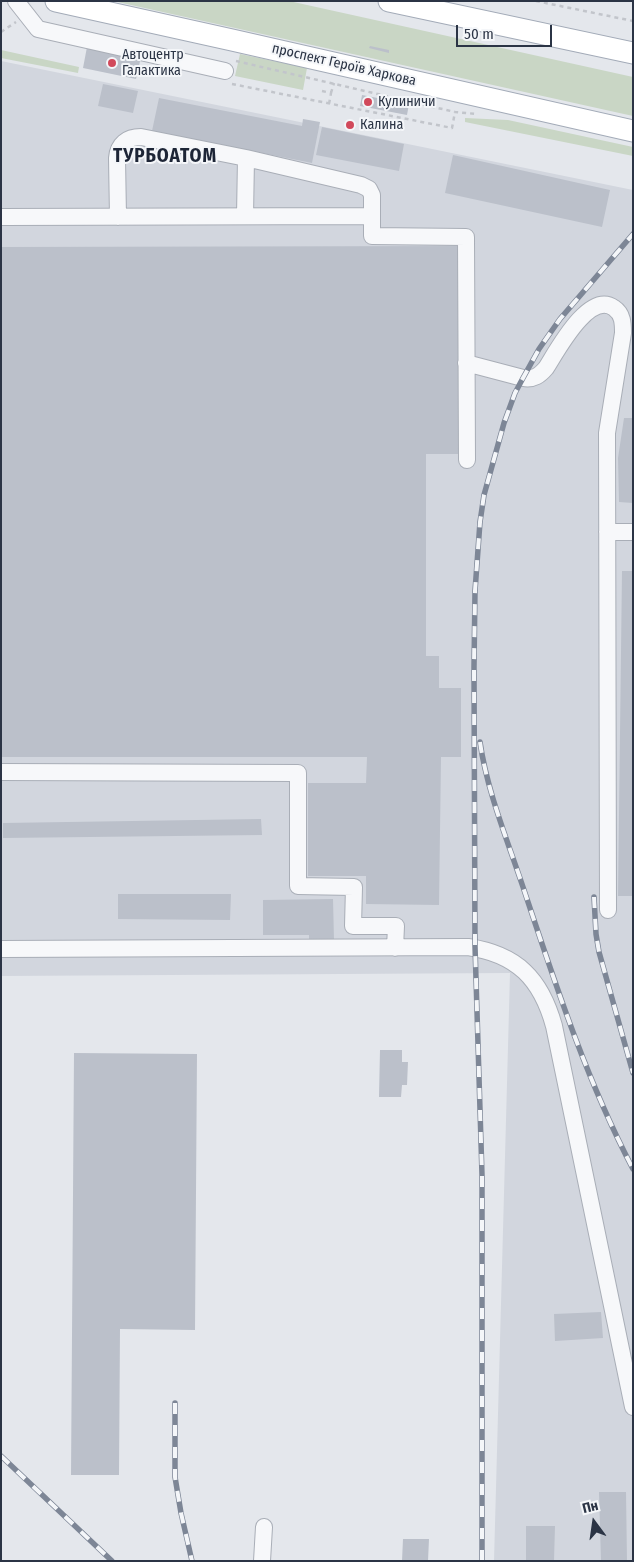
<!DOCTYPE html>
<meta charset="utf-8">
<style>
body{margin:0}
#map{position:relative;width:634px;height:1562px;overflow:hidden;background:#e4e7ec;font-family:"Fira Sans Condensed",sans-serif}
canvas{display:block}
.frame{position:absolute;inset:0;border:2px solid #2b3445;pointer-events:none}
.north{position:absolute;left:569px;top:1497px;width:50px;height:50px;-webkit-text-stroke:4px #f4f6f9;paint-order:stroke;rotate:346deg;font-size:14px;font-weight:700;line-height:20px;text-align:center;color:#2b3445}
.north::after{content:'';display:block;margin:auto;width:18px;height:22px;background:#2b3445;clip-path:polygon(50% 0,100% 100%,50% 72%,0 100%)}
.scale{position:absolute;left:456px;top:25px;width:96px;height:22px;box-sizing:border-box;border:2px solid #2b3445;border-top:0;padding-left:6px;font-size:15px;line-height:18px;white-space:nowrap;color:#2b3445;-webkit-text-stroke:4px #f4f6f9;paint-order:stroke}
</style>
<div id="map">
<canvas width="634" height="1562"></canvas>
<div class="frame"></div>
<div class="north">Пн</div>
<div class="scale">50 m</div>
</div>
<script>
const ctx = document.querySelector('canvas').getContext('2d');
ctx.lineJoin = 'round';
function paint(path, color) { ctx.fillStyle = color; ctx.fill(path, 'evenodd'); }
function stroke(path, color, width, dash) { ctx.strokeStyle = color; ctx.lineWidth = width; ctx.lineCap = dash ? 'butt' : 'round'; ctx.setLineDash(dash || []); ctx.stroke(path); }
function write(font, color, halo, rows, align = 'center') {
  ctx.font = font + ' "Fira Sans Condensed",sans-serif'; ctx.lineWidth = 4; ctx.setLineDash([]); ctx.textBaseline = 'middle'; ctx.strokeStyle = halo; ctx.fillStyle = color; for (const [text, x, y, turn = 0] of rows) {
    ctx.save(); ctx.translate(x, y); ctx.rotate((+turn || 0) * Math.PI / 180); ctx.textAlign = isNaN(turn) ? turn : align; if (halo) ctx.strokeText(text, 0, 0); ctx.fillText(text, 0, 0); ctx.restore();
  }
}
paint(new Path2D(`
 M1,61l632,129v1371h-139l16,-588 -509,3z`), '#d2d6de');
paint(new Path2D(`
 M113,1h176l344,76v39z
 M1,50l78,17 -1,6 -77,-15z
 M240,54l67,14 -4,22 -68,-14z
 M465,118l43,2 125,27v9l-168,-34z`), '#c9d6c5');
paint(new Path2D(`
 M370,46l19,4v3l-20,-5z
 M87,47l54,10 -5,22 -53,-11z
 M103,84l35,7 -5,22 -35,-7z
 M362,95l47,9 -2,11 -47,-9z
 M159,98l143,28 1,-7 17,3 -8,41 -160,-32z
 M322,127l82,17 -5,27 -83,-16z
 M453,155l157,35 -8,37 -157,-34z
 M460,246v208h-34v202h13v32h22v69h-20l-2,148 -73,-1v-28h-58v-93h58l1,-26h-366v-510z
 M624,418h9v85l-14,-1 -1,-44z
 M622,571h11v325h-15z
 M261,819l1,16 -259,3v-15z
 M118,894h113l-1,26 -112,-1z
 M333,899l1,41 -25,1v-6h-46v-35z
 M380,1050h22v12h6l-1,23h-5l-1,12h-22z
 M74,1053l123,1 -2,276 -75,-1 -1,146h-48z
 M601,1312l2,26 -48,3 -1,-27z
 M599,1492h27l1,69h-26z
 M526,1526h29l-1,35h-28z
 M403,1539h26l-1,22h-26z`), '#bbc0ca');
const minor = new Path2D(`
 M16,1l22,28 187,42
 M245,216l1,-58
 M1,217l371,-1
 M118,217l-1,-59c1,-14 10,-21 24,-21l105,21 115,27 8,4 3,6v41l94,1 1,223
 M466,363l57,15c11,2 17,-3 23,-10 11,-17 43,-78 68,-60 9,6 9,16 9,25l-16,100 1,477
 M607,532h26
 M1,772l297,1v113l56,1 -1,39h43l-1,22
 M1,949l467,-2c49,7 73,32 86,79l79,381
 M262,1561l2,-34`);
const major = new Path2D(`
 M56,1l176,39 401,91
 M389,1l244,52`);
stroke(minor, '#a9aeb7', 18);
stroke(major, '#a3abb8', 23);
stroke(new Path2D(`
 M536,1l97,20
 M1,32l15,-10
 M236,61l219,51 22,2
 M232,84l220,44 3,-16
 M322,91l9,2 -2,11
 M331,93l3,-10`), '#c2c5cb', 2.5, [4, 4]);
stroke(minor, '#f7f8fa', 16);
stroke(major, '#fff', 21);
const rail = new Path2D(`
 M480,742c7,49 27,97 43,145 32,96 63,192 110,282
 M594,897l2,37 3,18 34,121
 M175,1403v74l6,36 11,48
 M1,1456l111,105
 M482,1561v-386l-7,-229 -1,-279 1,-76 5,-69 4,-27 20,-72 11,-30 8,-15 16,-29 21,-30 73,-85`);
stroke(rail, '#7d8696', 5.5);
stroke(rail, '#f4f6f9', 4, [11]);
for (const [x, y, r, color] of [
 [112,63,5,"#d1495b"],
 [368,102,5,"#d1495b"],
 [350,125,5,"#d1495b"]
]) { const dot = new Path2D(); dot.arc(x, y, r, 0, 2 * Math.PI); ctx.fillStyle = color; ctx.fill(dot); stroke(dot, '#f4f6f9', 2); }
write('14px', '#2b3445', '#f4f6f9', [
 ["Автоцентр",122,55],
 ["Галактика",122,71],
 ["Кулиничи",378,102],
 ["Калина",360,125]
], 'left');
write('14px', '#2b3445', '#f4f6f9', [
 ["проспект Героїв Харкова",344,65,13]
]);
ctx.letterSpacing = '1px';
write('bold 19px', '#1d2536', '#f4f6f9', [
 ["ТУРБОАТОМ",165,157]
]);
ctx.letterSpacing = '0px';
</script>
